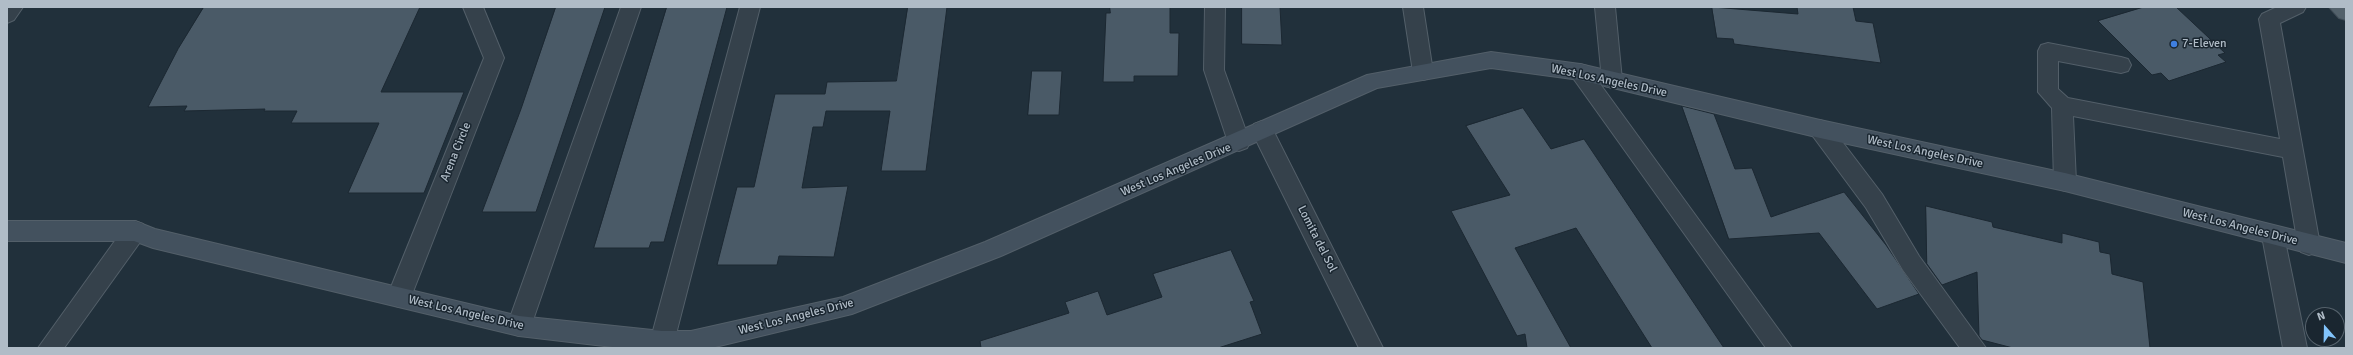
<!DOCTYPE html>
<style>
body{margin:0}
#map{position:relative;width:2353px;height:355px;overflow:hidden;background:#21303b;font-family:Signika,sans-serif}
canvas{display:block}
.frame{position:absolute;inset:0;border:8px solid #b0bcc7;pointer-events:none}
.north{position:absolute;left:2305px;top:307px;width:40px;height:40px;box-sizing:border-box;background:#1a2630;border:1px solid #56626c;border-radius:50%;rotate:340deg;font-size:11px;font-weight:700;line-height:16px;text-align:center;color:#b0bcc7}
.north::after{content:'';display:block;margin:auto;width:14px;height:18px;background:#81c3fb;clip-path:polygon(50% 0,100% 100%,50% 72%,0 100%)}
</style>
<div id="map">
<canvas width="2353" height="355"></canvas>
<div class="frame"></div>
<div class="north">N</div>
</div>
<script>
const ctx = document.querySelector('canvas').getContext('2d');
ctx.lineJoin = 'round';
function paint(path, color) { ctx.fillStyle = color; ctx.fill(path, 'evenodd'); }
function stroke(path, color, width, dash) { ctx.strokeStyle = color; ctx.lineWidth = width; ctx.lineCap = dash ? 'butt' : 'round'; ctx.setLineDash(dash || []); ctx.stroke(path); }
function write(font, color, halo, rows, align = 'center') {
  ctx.font = font + ' Signika,sans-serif'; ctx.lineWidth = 3; ctx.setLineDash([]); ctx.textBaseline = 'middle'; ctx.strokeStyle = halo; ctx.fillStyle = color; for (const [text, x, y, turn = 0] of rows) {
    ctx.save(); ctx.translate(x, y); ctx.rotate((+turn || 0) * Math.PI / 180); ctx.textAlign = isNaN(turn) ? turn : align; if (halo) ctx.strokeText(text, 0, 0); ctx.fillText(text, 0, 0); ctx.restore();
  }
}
const building = new Path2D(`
 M204,7h216l-39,85h83l-40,101h-76l31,-70h-88l6,-12h-33l1,-2 -81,2 3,-5 -39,1 30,-58z
 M556,7h49l-69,205h-54l39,-103z
 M667,7h60l-63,235h-13l-2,6h-55z
 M908,7h39l-21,164h-45l9,-60h-64l-3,16h-10l-11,61 46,-2 -14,71 -55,-1 -2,9h-60l20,-78h17l21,-93h50l2,-12 69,-1z
 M1110,7h60v26h9l-1,43h-44v6h-31l3,-69h4z
 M1242,7h38l2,38 -40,-1z
 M1712,7l86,7 -1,-7h56l3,14 17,2 8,40 -147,-19 -1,-5 -16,-1z
 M2144,7h32l49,46 -7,2 8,7 -57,19 -8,-8 -9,2 -54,-54z
 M1032,71h30l-3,44h-31z
 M1682,106l32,8 21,55 17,-1 19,49 73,-25 42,53 33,49 -42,15 -58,-76 -90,6z
 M1523,108l28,41 33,-10 140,209h-72l-76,-120 -61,20 56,100h-44l-2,-14 -8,2 -66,-125 59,-16 -44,-69z
 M1926,206l66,16 1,5 69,16v-10l37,9 1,10 10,2 2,20 31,8 7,66h-137l-31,-8 -3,-4 -2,-64 -35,13 -15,-21z
 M1231,250l23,51 -4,1 12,32 -44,14h-237l-1,-7 89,-28 -4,-11 33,-11 9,24 55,-18 -9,-23z`);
paint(building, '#4a5a67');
stroke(building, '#1c2832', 1);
const lane = new Path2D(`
 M621,7h20l-110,319 -4,7 -8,3 -8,-3 -4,-7z
 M740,7h20l-86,335 -3,6h-18l-3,-6z
 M1205,7h20l-1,63 26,72 -3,6 -8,3 -8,-3 -3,-6 -24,-72z
 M1403,7h20l10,65 -3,6 -7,2 -7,-2 -3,-6z
 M1595,7h20l7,73 -3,6 -7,2 -7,-2 -3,-6z
 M2277,7h29l-3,5 -23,11 40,222 -3,7 -8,3 -8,-3 -3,-7 -15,-88 -210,-41 3,66 -3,6 -8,3 -8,-3 -3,-6 -2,-74 -14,-16v-41l3,-6 7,-2 73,14 7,2 3,6 -3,6 -7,2 -63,-12v28l10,9 212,41 -21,-120 3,-5z
 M1580,64l7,2 205,282h-26l-193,-270 -3,-6 3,-6z
 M1820,120l8,3 54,71 37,62 67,92h-26l-57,-78 -37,-62 -54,-73 -3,-6 3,-6z
 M135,221l8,3 3,7 -3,7 -79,110h-26l89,-124z
 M2273,226l8,3 3,7 23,112h-24l-21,-112 3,-7z`);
const street = new Path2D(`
 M7,7h16l-9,13 -7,3z
 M463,7h20l21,51 -93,239 -4,7 -8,3 -8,-3 -4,-7 97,-239z
 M1262,121l8,3 113,224h-24l-108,-218 3,-6z`);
const secondary = new Path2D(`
 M1491,52l89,12 240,56 245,53 281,70v20l-281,-72 -245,-53 -240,-58 -89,-12 -114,20 -376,168 -149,58 -141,34h-90l-102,-12 -366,-88 -19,-7h-127v-20h128l20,8 364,87 143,15h29l152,-34 142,-55 382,-167z`);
const primary = new Path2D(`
 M2329,7h17v13l-7,-2z`);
stroke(lane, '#535f69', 2);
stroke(street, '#535f69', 2);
stroke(secondary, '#535f69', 2);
stroke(primary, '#414d57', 2);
paint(lane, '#35414b');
paint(street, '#35414b');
paint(secondary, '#43515e');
paint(primary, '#53616b');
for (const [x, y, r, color] of [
 [2174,44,4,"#3f7fe0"]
]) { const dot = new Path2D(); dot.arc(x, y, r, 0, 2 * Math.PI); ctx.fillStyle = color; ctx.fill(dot); stroke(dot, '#1a2630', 1.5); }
write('12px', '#b0bcc7', '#1a2630', [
 ["7-Eleven",2182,44]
], 'left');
write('12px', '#b0bcc7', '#1a2630', [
 ["West Los Angeles Drive",1609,81,12],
 ["Arena Circle",456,152,-68],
 ["West Los Angeles Drive",1925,152,12],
 ["West Los Angeles Drive",1176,170,-23],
 ["West Los Angeles Drive",2240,227,14],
 ["Lomita del Sol",1317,239,63],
 ["West Los Angeles Drive",466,313,13],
 ["West Los Angeles Drive",796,317,-14]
]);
</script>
